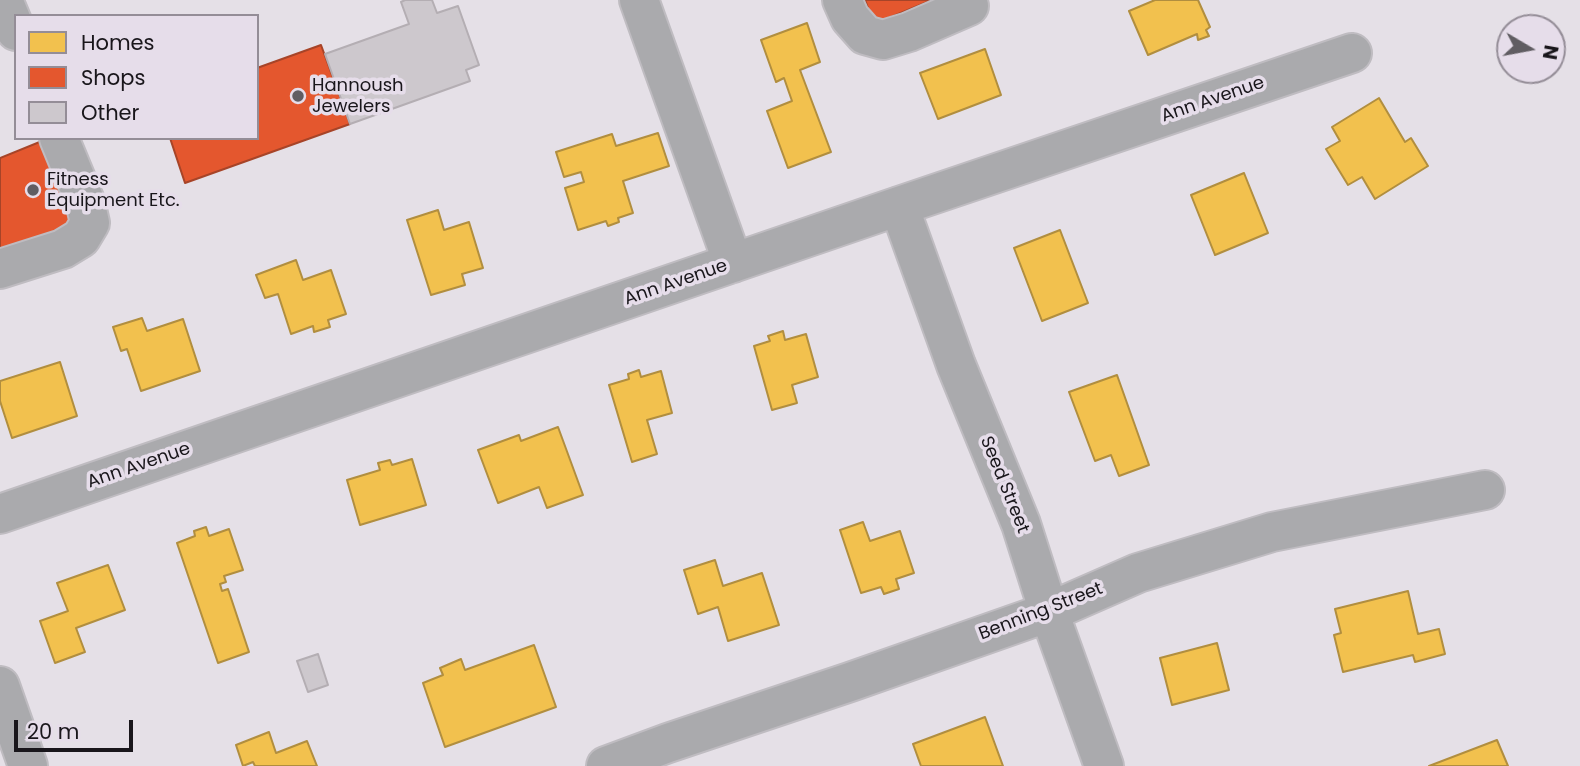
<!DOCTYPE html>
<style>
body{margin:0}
#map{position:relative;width:1580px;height:766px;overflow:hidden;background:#e5e0e7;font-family:Poppins,sans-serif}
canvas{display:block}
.legend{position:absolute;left:14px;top:14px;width:245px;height:126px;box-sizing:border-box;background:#e6ddea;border:2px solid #948d97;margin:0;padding:9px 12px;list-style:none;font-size:21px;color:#19161b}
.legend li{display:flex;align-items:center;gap:14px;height:35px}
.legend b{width:35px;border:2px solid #948d97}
.north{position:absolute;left:1496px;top:14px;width:70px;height:70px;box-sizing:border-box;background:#e6ddea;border:2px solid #948d97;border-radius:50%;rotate:100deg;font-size:19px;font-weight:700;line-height:28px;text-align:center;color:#19161b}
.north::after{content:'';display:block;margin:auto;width:24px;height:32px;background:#605d62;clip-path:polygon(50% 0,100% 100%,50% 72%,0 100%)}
.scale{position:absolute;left:14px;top:720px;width:119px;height:32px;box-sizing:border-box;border:4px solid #19161b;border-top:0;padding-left:9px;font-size:21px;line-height:24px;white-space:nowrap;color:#19161b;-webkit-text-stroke:5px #e6ddea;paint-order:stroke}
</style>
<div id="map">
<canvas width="1580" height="766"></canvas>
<ul class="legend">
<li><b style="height:19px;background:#f2c14e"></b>Homes</li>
<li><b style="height:19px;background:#e4572e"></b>Shops</li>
<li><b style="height:19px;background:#cdc8cd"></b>Other</li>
</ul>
<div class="north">N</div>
<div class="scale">20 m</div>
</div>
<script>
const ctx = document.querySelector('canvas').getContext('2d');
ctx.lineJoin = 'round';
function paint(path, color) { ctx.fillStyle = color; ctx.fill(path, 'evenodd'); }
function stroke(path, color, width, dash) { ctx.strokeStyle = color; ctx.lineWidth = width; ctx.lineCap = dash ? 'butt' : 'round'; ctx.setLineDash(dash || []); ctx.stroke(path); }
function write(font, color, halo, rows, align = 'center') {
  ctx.font = font + ' Poppins,sans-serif'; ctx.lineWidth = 7; ctx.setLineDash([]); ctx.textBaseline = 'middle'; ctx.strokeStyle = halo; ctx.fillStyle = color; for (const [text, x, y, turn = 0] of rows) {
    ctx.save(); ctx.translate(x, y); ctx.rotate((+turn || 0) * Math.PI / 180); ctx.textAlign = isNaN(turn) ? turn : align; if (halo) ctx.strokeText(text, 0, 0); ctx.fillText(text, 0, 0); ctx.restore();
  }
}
const homes = new Path2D(`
 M1155,0h43l12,27 -4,3 3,6 -11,4 -1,-6 -49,21 -19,-44z
 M807,23l13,39 -20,8 31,82 -43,16 -21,-57 25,-10 -8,-23 -8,4 -15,-42z
 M985,49l16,46 -63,24 -18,-46z
 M1379,98l26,44 6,-4 17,28 -53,33 -13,-22 -14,8 -22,-36 14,-8 -8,-14z
 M658,133l11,33 -46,15 10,32 -15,5 1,4 -11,4 -2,-5 -28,9 -13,-42 19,-6 -3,-10 -17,5 -8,-25 56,-18 4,12z
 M1244,173l24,60 -53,22 -24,-60z
 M438,210l6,20 25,-8 14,46 -21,6 3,11 -34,10 -24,-75z
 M1060,230l28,73 -46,18 -28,-73z
 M296,260l7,20 28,-10 15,44 -18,6 2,7 -16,5 -1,-6 -22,8 -13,-40 -13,4 -9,-23z
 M142,318l5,13 36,-12 17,52 -59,20 -14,-42 -6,2 -8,-24z
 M783,331l2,9 21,-6 12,43 -26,8 5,18 -25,7 -18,-64 16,-5 -2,-5z
 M60,362l17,54 -65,22 -12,-37v-20z
 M639,370l2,7 20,-6 11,42 -25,7 10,34 -25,8 -23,-77 20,-6 -1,-5z
 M1117,375l32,90 -30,11 -8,-21 -16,6 -26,-69z
 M558,427l25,68 -36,13 -8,-21 -41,16 -20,-53 41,-15 2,6z
 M412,459l14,46 -66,20 -13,-45 33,-10 -2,-7 12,-3 2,5z
 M863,522l7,19 30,-10 14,42 -18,6 3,10 -15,5 -3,-7 -20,6 -21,-63z
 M206,527l3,9 20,-7 14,41 -19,6 2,6 -6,2 2,7 6,-2 21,63 -31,11 -41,-120 18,-7 -1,-5z
 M715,560l8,26 39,-13 17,52 -51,16 -10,-34 -20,7 -14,-44z
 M108,565l17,45 -49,18 9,24 -30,11 -15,-42 28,-10 -11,-28z
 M1408,591l10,43 21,-5 6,25 -30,8 -2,-7 -70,17 -9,-37 7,-2 -6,-24z
 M1217,643l12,47 -57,15 -12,-47z
 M534,645l22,62 -111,40 -22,-64 20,-8 -3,-7 21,-9 4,11z
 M985,717l18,49h-82l-8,-22z
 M269,732l7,21 31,-12 10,25h-62l-2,-4 -10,4 -7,-21z
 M1497,740l11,26h-79z`);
paint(homes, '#f2c14e');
stroke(homes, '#b18e3f', 2);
const shops = new Path2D(`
 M865,0h67l-58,24z
 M321,45l29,79 -165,59 -15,-45h87v-70z
 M47,139l32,83 -79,31v-95z`);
paint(shops, '#e4572e');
stroke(shops, '#a74428', 2);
const building = new Path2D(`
 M405,0h27l5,13 21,-7 21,59 -13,5 4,11 -120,43 -25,-70 84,-30 -8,-22z
 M318,654l10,31 -20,7 -11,-31z`);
paint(building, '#cdc8cd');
stroke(building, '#b4aeb3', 2);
const minor = new Path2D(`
 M3,0l13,31
 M639,0l94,263
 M842,0l8,18 15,17 18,5 26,-8 60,-26
 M899,206l57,159 65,159 28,88 55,154
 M0,269l63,-20 18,-11 9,-15 -5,-22 -26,-63
 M0,514l899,-308 453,-153
 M0,686l28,80
 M606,766l62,-23 182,-61 199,-70 89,-39 134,-41 213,-42`);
stroke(minor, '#bfbcc1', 42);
stroke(minor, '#aaaaad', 38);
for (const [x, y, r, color] of [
 [298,96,7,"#605d62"],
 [33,190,7,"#605d62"]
]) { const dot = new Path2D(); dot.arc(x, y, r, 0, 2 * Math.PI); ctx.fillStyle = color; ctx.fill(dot); stroke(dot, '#e6ddea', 2.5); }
write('18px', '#19161b', '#e6ddea', [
 ["Hannoush",312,86],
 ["Jewelers",312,107],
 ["Fitness",47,180],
 ["Equipment Etc.",47,201]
], 'left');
write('18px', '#19161b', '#e6ddea', [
 ["Ann Avenue",1213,100,-19],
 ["Ann Avenue",676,283,-19],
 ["Ann Avenue",139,466,-19],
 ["Seed Street",1004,485,68],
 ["Benning Street",1041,612,-21]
]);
</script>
